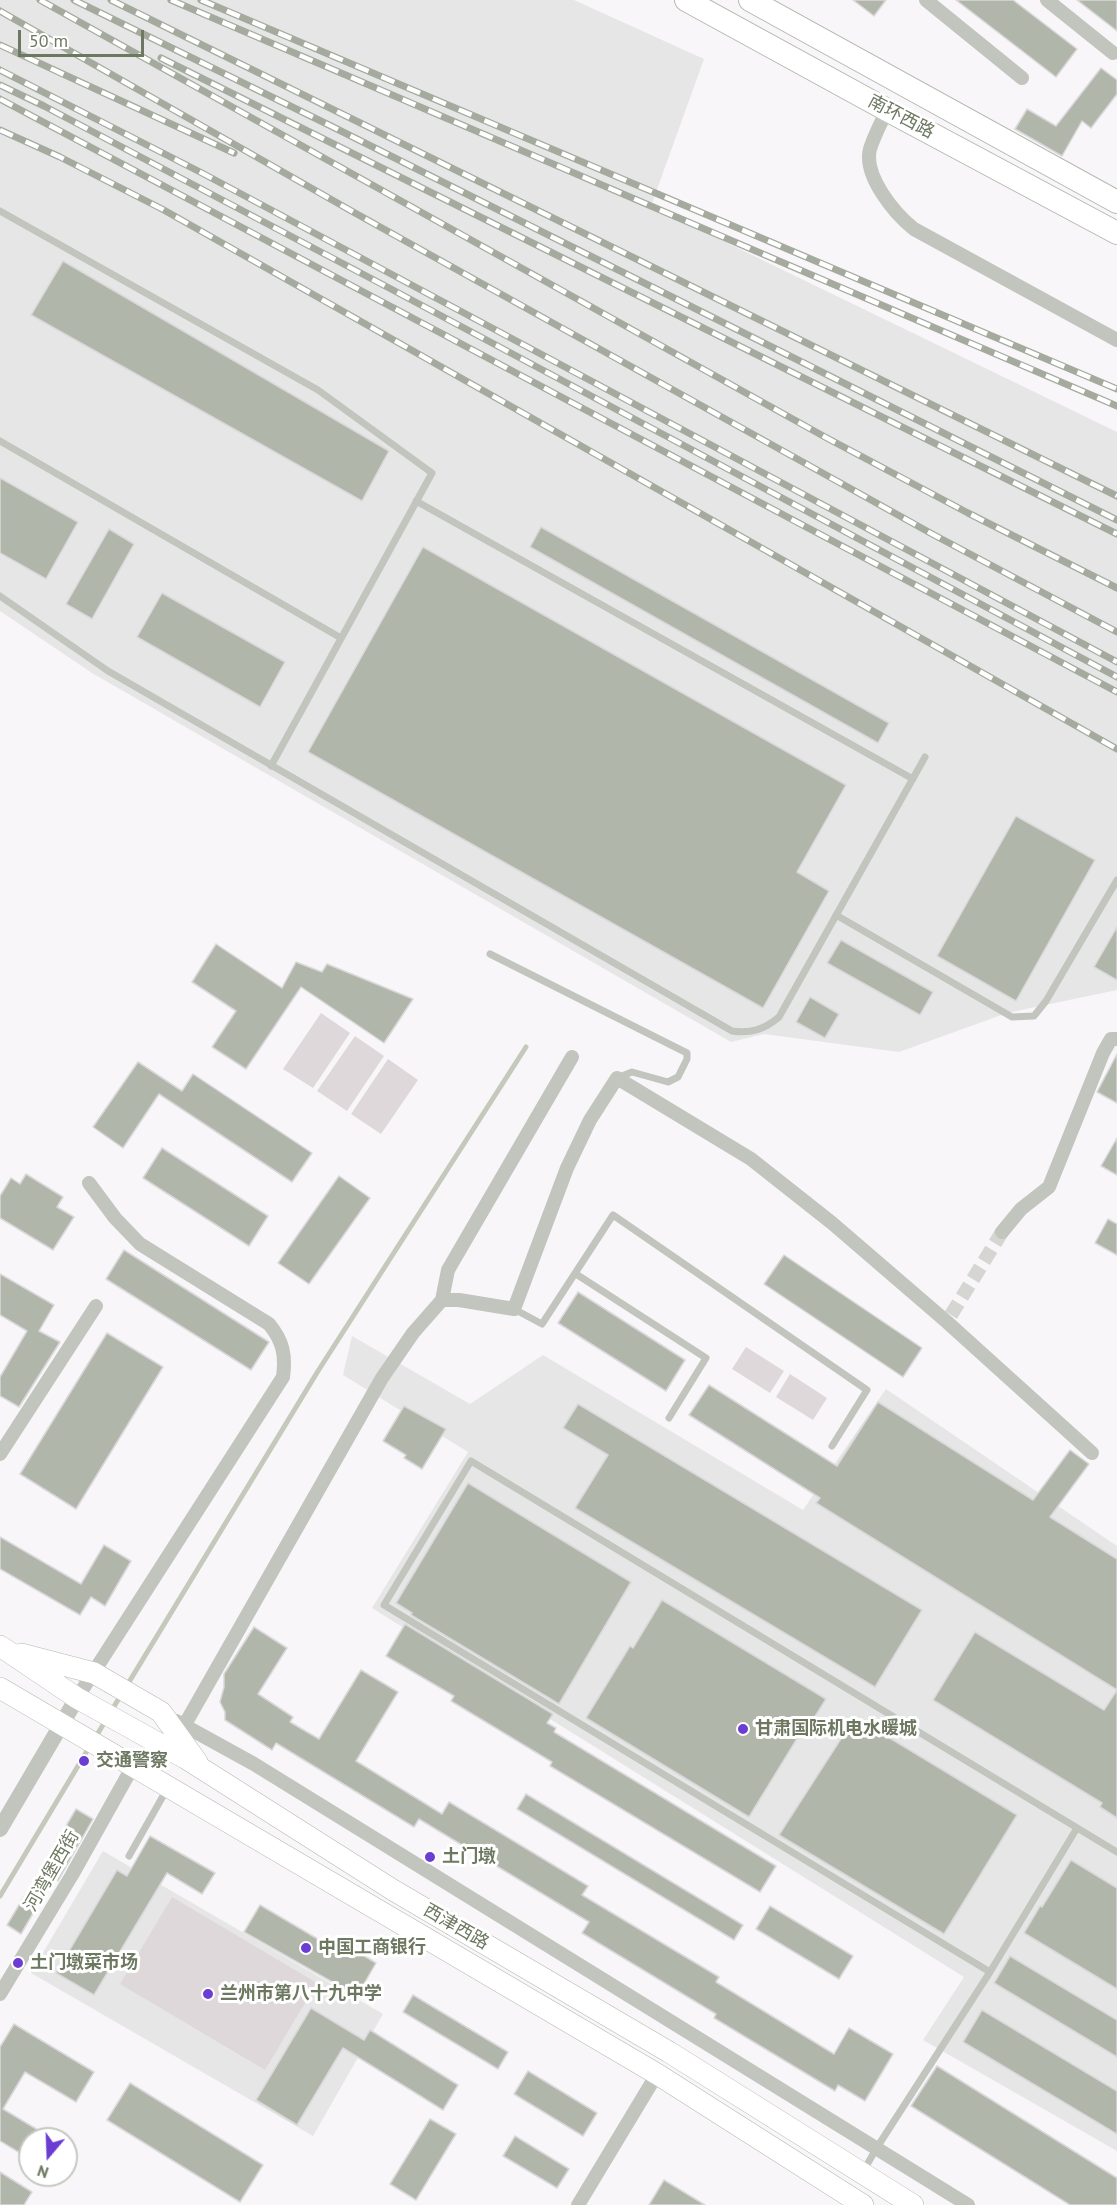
<!DOCTYPE html>
<meta charset="utf-8">
<style>
body{margin:0}
#map{position:relative;width:1117px;height:2205px;overflow:hidden;background:#f8f6f8;font-family:"PT Sans",sans-serif}
canvas{display:block}
.north{position:absolute;left:18px;top:2127px;width:60px;height:60px;box-sizing:border-box;background:#fff;border:2px solid #c5c9c0;border-radius:50%;rotate:199deg;font-size:16px;font-weight:700;line-height:24px;text-align:center;color:#6d7861}
.north::after{content:'';display:block;margin:auto;width:21px;height:27px;background:#6b3dd2;clip-path:polygon(50% 0,100% 100%,50% 72%,0 100%)}
.scale{position:absolute;left:18px;top:30px;width:126px;height:27px;box-sizing:border-box;border:3px solid #6d7861;border-top:0;padding-left:8px;font-size:18px;line-height:21px;white-space:nowrap;color:#6d7861;-webkit-text-stroke:4px #fff;paint-order:stroke}
</style>
<div id="map">
<canvas width="1117" height="2205"></canvas>
<div class="north">N</div>
<div class="scale">50 m</div>
</div>
<script>
const ctx = document.querySelector('canvas').getContext('2d');
ctx.lineJoin = 'round';
function paint(path, color) { ctx.fillStyle = color; ctx.fill(path, 'evenodd'); }
function stroke(path, color, width, dash) { ctx.strokeStyle = color; ctx.lineWidth = width; ctx.lineCap = dash ? 'butt' : 'round'; ctx.setLineDash(dash || []); ctx.stroke(path); }
function write(font, color, halo, rows, align = 'center') {
  ctx.font = font + ' "PT Sans","Noto Sans SC",sans-serif'; ctx.lineWidth = 6; ctx.setLineDash([]); ctx.textBaseline = 'middle'; ctx.strokeStyle = halo; ctx.fillStyle = color; for (const [text, x, y, turn = 0] of rows) {
    ctx.save(); ctx.translate(x, y); ctx.rotate((+turn || 0) * Math.PI / 180); ctx.textAlign = isNaN(turn) ? turn : align; if (halo) ctx.strokeText(text, 0, 0); ctx.fillText(text, 0, 0); ctx.restore();
  }
}
paint(new Path2D(`
 M0,0h574l130,59 -53,147 466,226v558l-110,23 -108,39 -135,-18 -33,8 -639,-369 -92,-62z
 M352,1336l118,68 73,-49 260,155 83,-121 231,157v605l-194,-111 41,-63 -592,-369 96,-156 -125,-77z
 M103,1851l280,163 -70,122 -282,-163z`), '#e7e6e6');
paint(new Path2D(`
 M321,1013l29,20 -37,55 -30,-19z
 M355,1036l29,20 -37,55 -30,-20z
 M388,1059l30,21 -37,54 -30,-20z
 M746,1347l38,24 -14,22 -38,-24z
 M790,1374l37,24 -14,22 -37,-23z
 M172,1897l145,86 -52,87 -145,-86z`), '#dfd8da');
stroke(new Path2D(`
 M126,1687l192,-316 208,-324
 M110,1713l11,-18
 M95,1738l11,-18
 M0,1896l90,-150`), '#c4c9bc', 5);
const building = new Path2D(`
 M853,0h33l-12,16z
 M956,0h57l64,49 -21,28z
 M1077,0h40v31z
 M1101,68l16,12v14l-26,34 -9,-7 -20,35 -47,-27 12,-20 29,17z
 M63,261l326,190 -27,50 -331,-186z
 M0,478l78,44 -32,57 -46,-26z
 M541,527l348,196 -11,20 -348,-196z
 M109,529l25,15 -42,75 -26,-15z
 M423,547l423,238 -49,87 32,19 -66,117 -455,-256z
 M162,593l123,69 -25,45 -123,-70z
 M1016,816l79,44 -79,141 -79,-45z
 M1117,927v53l-23,-13z
 M841,940l92,52 -13,23 -93,-52z
 M216,944l66,44 14,-26 26,10 5,-8 86,35 -29,44 -83,-56 -55,82 -34,-22 24,-36 -44,-29z
 M810,997l29,17 -14,24 -29,-16z
 M1117,1054v49l-20,-11z
 M138,1062l44,29 11,-17 119,79 -20,29 -133,-88 -36,54 -30,-21z
 M1117,1138v37l-16,-9z
 M162,1148l106,68 -19,30 -106,-68z
 M26,1174l37,23 -6,10 17,10 -21,33 -53,-32v-22l11,-18 9,6z
 M339,1176l31,22 -61,86 -31,-21z
 M1108,1219l9,5v31l-22,-12z
 M124,1250l145,92 -18,28 -145,-91z
 M784,1255l138,93 -19,29 -139,-93z
 M0,1274l54,31 -15,26 21,11 -41,65 -19,-11v-19l27,-46 -27,-16z
 M578,1292l107,68 -19,31 -108,-68z
 M107,1333l56,34 -87,142 -56,-35z
 M709,1385l128,81 41,-64 155,98 37,-50 19,14 -39,53 67,42v259l-17,-11 2,-4 -169,-103 42,-68 129,78 13,-20 -301,-187 4,-5 -131,-83z
 M578,1404l344,206 -47,77 -300,-179 33,-53 -45,-27z
 M404,1406l42,23 -24,40 -18,-11 2,-3 -23,-14z
 M468,1483l163,99 -72,122 -148,-89 1,-2 -16,-10z
 M0,1537l81,47 23,-39 27,16 -26,45 -14,-9 -11,18 -80,-46z
 M662,1600l164,99 -17,27 -3,-2 -57,93 -163,-99 44,-72 3,2z
 M405,1624l148,90 -6,9 9,5 -2,4 222,134 -16,26 -210,-126 2,-4 -101,-61 3,-5 -68,-40z
 M254,1627l33,21 -29,46 35,23 -3,5 29,17 42,-69 37,22 -42,69 86,53 7,-12 139,84 -6,9 137,82 -3,5 118,72 15,-26 44,26 -28,47 -27,-16 -3,6 -121,-73 2,-4 -134,-81 7,-11 -170,-103 -5,8 -138,-84 -4,7 -47,-30v-8l-5,-10 4,-15v-13z
 M855,1717l162,98 -73,119 -165,-99z
 M526,1794l217,131 -9,15 -217,-131z
 M76,1809l17,10 -35,62 -18,-11z
 M150,1836l65,37 -13,21 -35,-21 -73,122 -38,-22 61,-103 10,6z
 M1071,1860l46,28v101l-93,-56 16,-27 2,1z
 M25,1895l14,8 -18,31 -14,-9z
 M260,1905l73,43 5,-8 38,23 -19,33 -113,-64z
 M770,1906l83,50 -14,23 -83,-50z
 M1010,1956l107,64v37l-123,-74z
 M413,1995l95,57 -10,17 -95,-57z
 M311,2008l53,32 6,-10 88,55 -15,25 -100,-62 -46,77 -41,-25z
 M982,2010l135,81v43l-154,-92z
 M14,2024l80,48 -18,30 -51,-30 -22,37 50,30h-23v20l-30,-18v-94z
 M937,2066l180,112v27h-47l-159,-99z
 M528,2071l69,42 -14,23 -69,-42z
 M130,2083l133,82 -23,37 -133,-82z
 M430,2119l26,15 -40,66 -26,-16z
 M515,2136l54,33 -12,19 -54,-32z
 M0,2172l32,20 -8,13h-24z
 M664,2180l41,25h-56z`);
paint(building, '#b0b6aa');
stroke(building, '#dad8da', 1.5);
stroke(new Path2D(`
 M951,1315l51,-83`), '#d5d6d2', 14, [14, 7]);
const primary = new Path2D(`
 M0,1646l77,52 108,60 208,132 276,162 244,153
 M21,1654l73,19 67,39 36,50
 M0,1688l657,386 206,131`);
const trunk = new Path2D(`
 M686,0l201,110 230,123
 M750,0l367,202`);
stroke(primary, '#b4b8af', 22);
stroke(trunk, '#b5b9b1', 24);
stroke(new Path2D(`
 M0,211l318,179 114,83 -161,293
 M0,441l341,197
 M416,501l497,278
 M0,596l108,75 624,360c19,3 33,-2 47,-14l146,-260
 M836,915l176,102 22,-1 12,-15 71,-121
 M490,954l197,99v6l-9,18 -10,5 -36,-10 -15,6
 M576,1274l130,84 -37,60
 M514,1309l28,15 71,-109 254,175 -35,56
 M129,1856l38,-67
 M990,1972l-606,-367 87,-144 646,391
 M864,2170l12,-21 114,-177 87,-144`), '#c1c5bd', 7);
stroke(new Path2D(`
 M926,0l96,78
 M1047,0l66,53
 M887,110c-6,13 -13,26 -17,39 -7,27 25,65 44,80l203,111
 M1002,1232l19,-23 28,-22 54,-134 8,-14h6
 M442,1300l6,-30 124,-213
 M0,1454l96,-148
 M77,1698l206,-321c3,-22 0,-36 -14,-53l-129,-80 -25,-26 -26,-35
 M176,1721l78,43 714,441
 M184,1726l198,-348 31,-45 29,-33h17l55,9 53,-141 23,-48 27,-42 134,81 81,64 115,99 145,131
 M0,1994l72,-119 61,-109
 M578,2205l79,-131`), '#c1c5bd', 14);
stroke(new Path2D(`
 M0,1829l77,-131`), '#c1c5bd', 16);
stroke(primary, '#fff', 21);
stroke(trunk, '#fff', 22);
const rail = new Path2D(`
 M40,0l785,437 143,76 149,75
 M74,0l257,126 786,394
 M111,0l1006,496
 M171,0l946,406
 M201,0l916,389
 M0,11l355,202 579,322 183,97
 M0,45l234,108
 M161,58l956,476
 M0,70l202,103 915,489
 M0,85l44,21 347,183 726,388
 M0,99l1117,593
 M0,130l60,27 102,52 955,540`);
stroke(rail, '#a4aa9e', 7);
stroke(rail, '#fff', 4.5, [14]);
for (const [x, y, r, color] of [
 [743,1729,6,"#6b3dd2"],
 [84,1761,6,"#6b3dd2"],
 [430,1857,6,"#6b3dd2"],
 [306,1948,6,"#6b3dd2"],
 [18,1963,6,"#6b3dd2"],
 [208,1994,6,"#6b3dd2"]
]) { const dot = new Path2D(); dot.arc(x, y, r, 0, 2 * Math.PI); ctx.fillStyle = color; ctx.fill(dot); stroke(dot, '#fff', 2); }
write('18px', '#6d7861', '#fff', [
 ["南环西路",901,117,28],
 ["河湾堡西街",52,1871,-60],
 ["西津西路",456,1927,30]
]);
write('bold 18px', '#6d7861', '#fff', [
 ["甘肃国际机电水暖城",755,1729],
 ["交通警察",96,1761],
 ["土门墩",442,1857],
 ["中国工商银行",318,1948],
 ["土门墩菜市场",30,1963],
 ["兰州市第八十九中学",220,1994]
], 'left');
</script>
